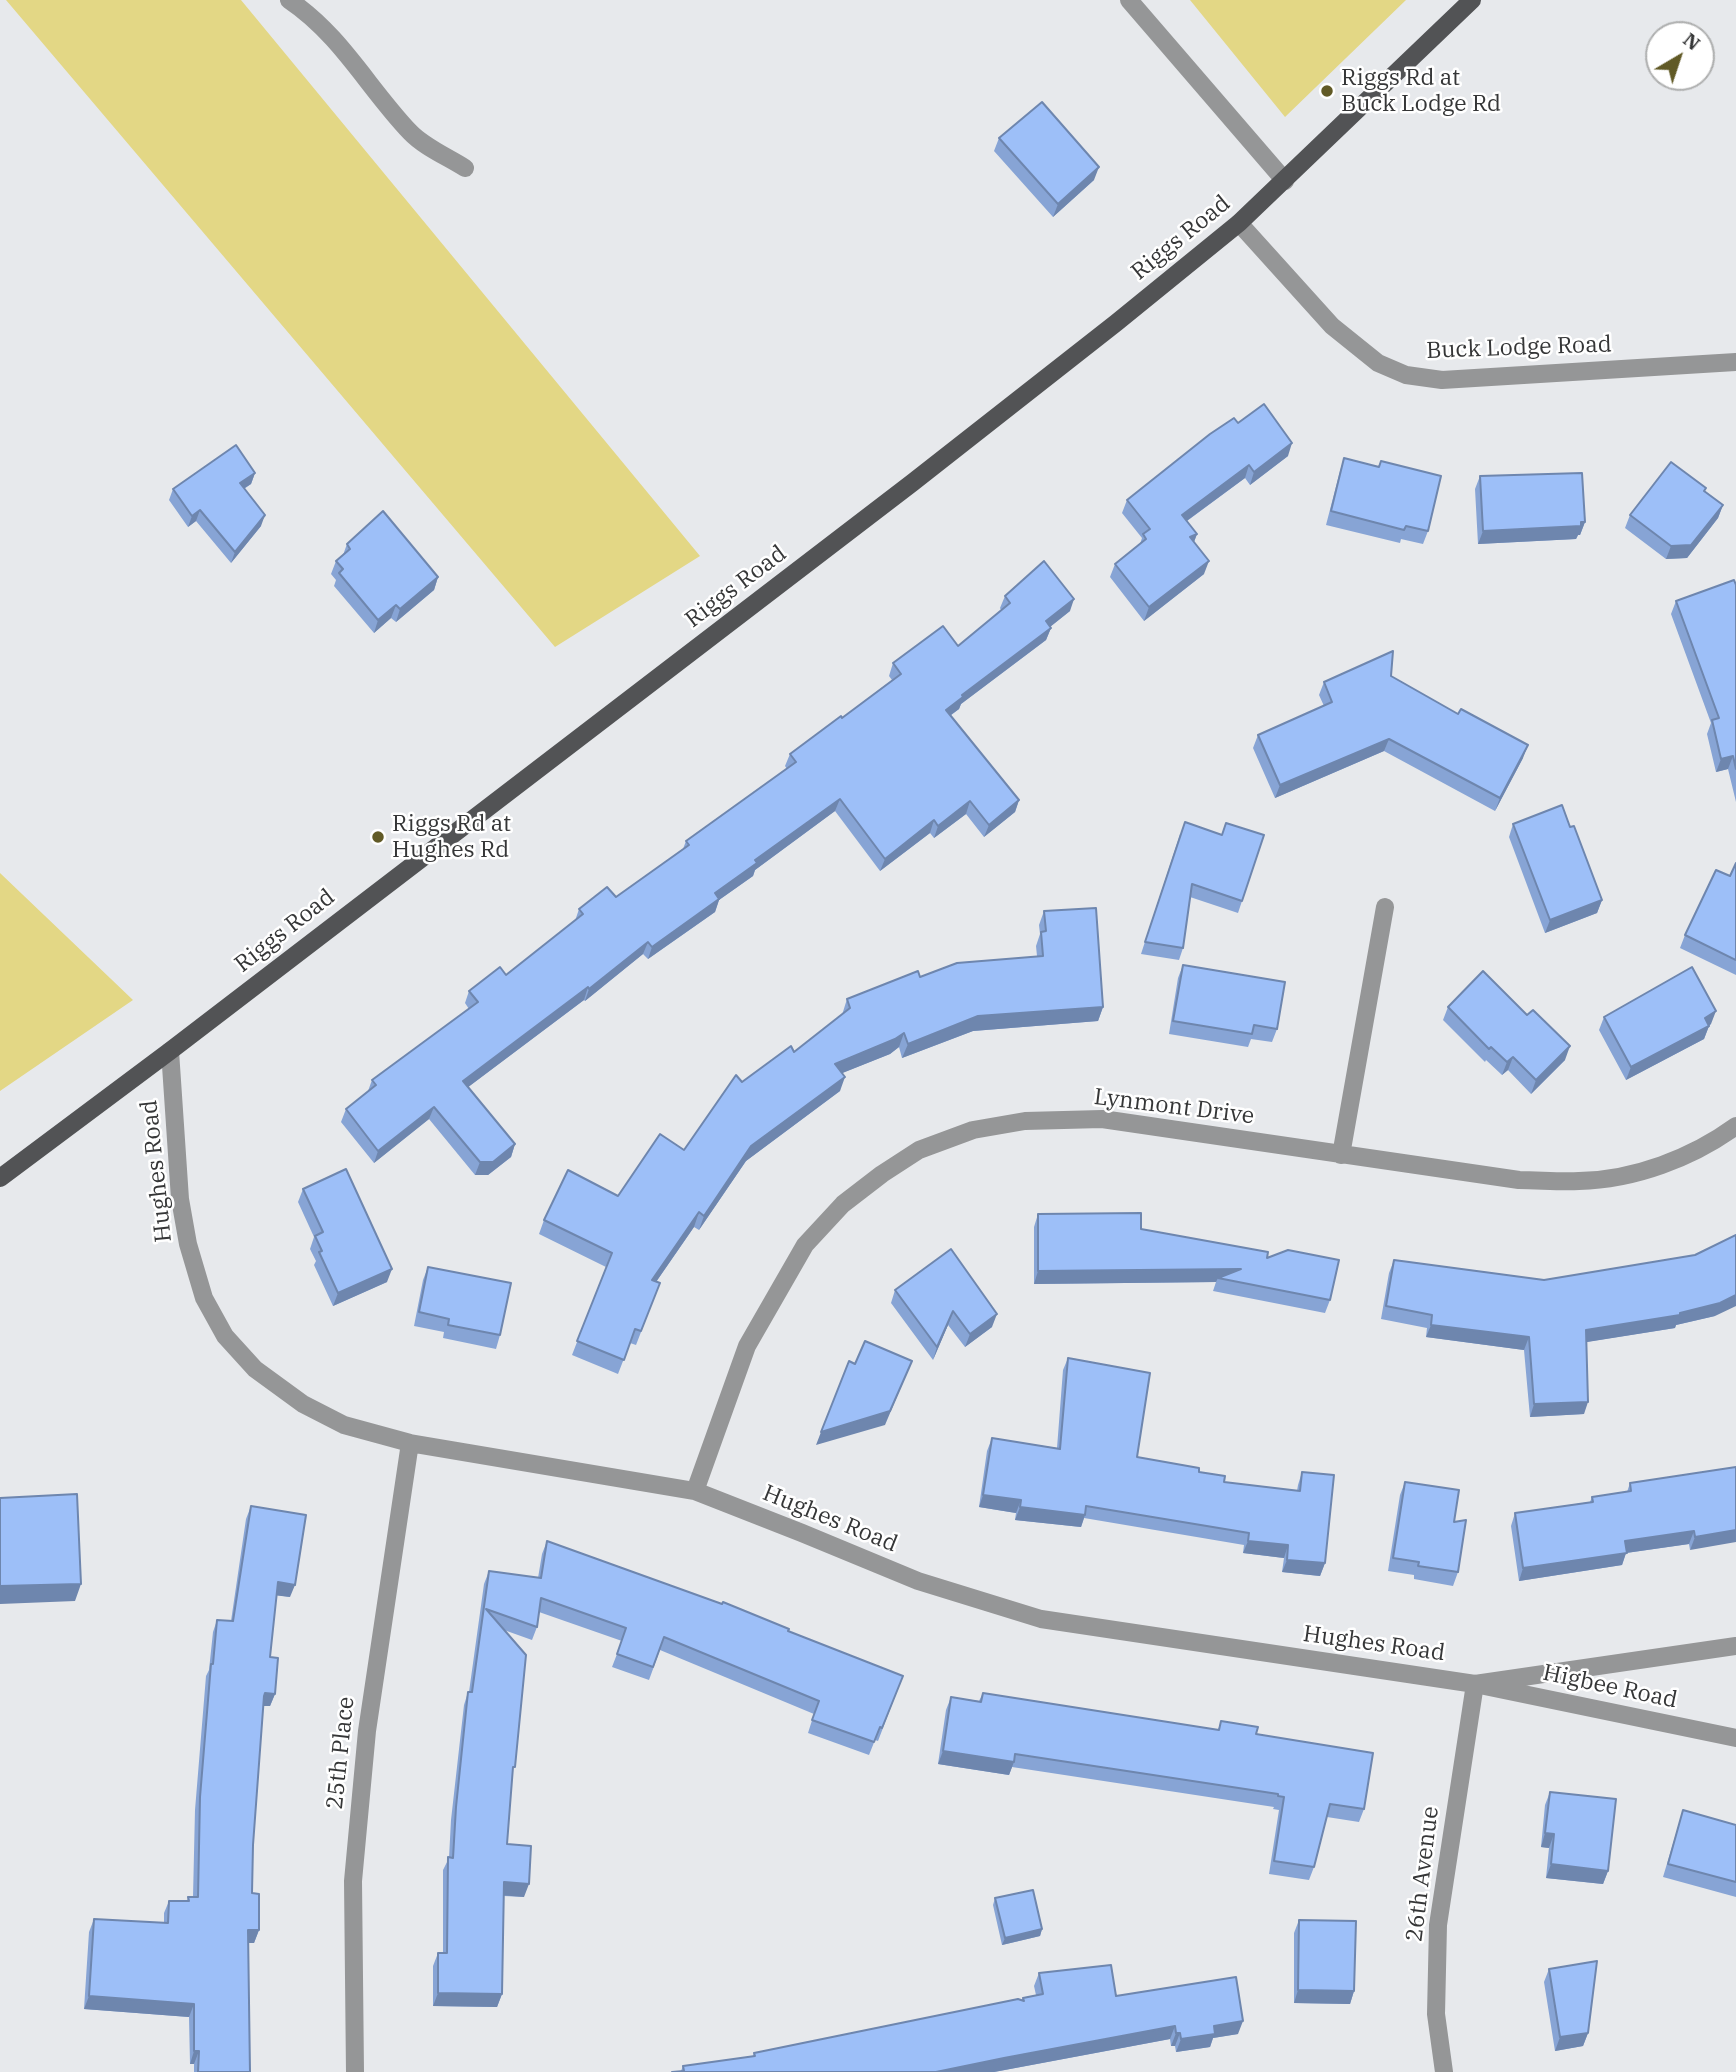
<!DOCTYPE html>
<style>
body{margin:0}
#map{position:relative;width:1736px;height:2072px;overflow:hidden;background:#e7e9ec;font-family:"IBM Plex Serif",serif}
canvas{display:block}
.north{position:absolute;left:1645px;top:21px;width:70px;height:70px;box-sizing:border-box;background:#fff;border:2px solid #aeafaf;border-radius:50%;rotate:39deg;font-size:19px;font-weight:700;line-height:28px;text-align:center;color:#353637}
.north::after{content:'';display:block;margin:auto;width:24px;height:32px;background:#615a26;clip-path:polygon(50% 0,100% 100%,50% 72%,0 100%)}
</style>
<div id="map">
<canvas width="1736" height="2072"></canvas>
<div class="north">N</div>
</div>
<script>
const ctx = document.querySelector('canvas').getContext('2d');
ctx.lineJoin = 'round';
function paint(path, color) { ctx.fillStyle = color; ctx.fill(path, 'evenodd'); }
function stroke(path, color, width, dash) { ctx.strokeStyle = color; ctx.lineWidth = width; ctx.lineCap = dash ? 'butt' : 'round'; ctx.setLineDash(dash || []); ctx.stroke(path); }
function write(font, color, halo, rows, align = 'center') {
  ctx.font = font + ' "IBM Plex Serif",serif'; ctx.lineWidth = 5; ctx.setLineDash([]); ctx.textBaseline = 'middle'; ctx.strokeStyle = halo; ctx.fillStyle = color; for (const [text, x, y, turn = 0] of rows) {
    ctx.save(); ctx.translate(x, y); ctx.rotate((+turn || 0) * Math.PI / 180); ctx.textAlign = isNaN(turn) ? turn : align; if (halo) ctx.strokeText(text, 0, 0); ctx.fillText(text, 0, 0); ctx.restore();
  }
}
paint(new Path2D(`
 M6,0h235l459,556 -145,91z
 M1190,0h216l-121,117z
 M0,873l133,127 -133,91z`), '#e3d785');
stroke(new Path2D(`
 M289,0c52,35 79,88 121,132 14,15 38,25 55,36
 M1129,0l156,181
 M1239,223l93,103 46,37 28,12 36,5 294,-18
 M170,1051l10,148 8,45 16,54 21,38 30,33 48,35 41,21 66,18 285,48 107,42 116,48 123,38 434,65 261,-38
 M1341,1155l44,-248
 M695,1491l52,-145 58,-101 38,-41 39,-30 37,-24 54,-20 52,-9 77,-2 417,61c20,0 40,2 60,1 55,-1 113,-23 157,-55
 M355,2072l-2,-191 14,-150 43,-288
 M1444,2072l-8,-58 2,-89 37,-241 261,54`), '#959697', 18);
stroke(new Path2D(`
 M0,1178l170,-127 742,-568 204,-160 123,-100 233,-223`), '#525355', 18);
paint(new Path2D(`
 M999,138l95,42 -41,37 -59,-66z
 M1238,423l50,33 -38,29 -5,-7 -58,43 10,13 -3,8 10,32 -60,47 -34,-44 5,-13 25,-20 2,-6 -20,-25 5,-13z
 M1344,458l34,9 3,-6 47,70 -5,13 -22,-5 -1,4 -74,-18 14,-54z
 M255,473l-4,11 -7,5 17,37 -30,37 -35,-42 -8,6 -19,-27 4,-11z
 M1480,476l105,46 -5,13h-2l-2,4 -98,5 -3,-55z
 M1706,488l-1,3 18,14 -5,13 -31,40 -21,1 -41,-31 5,-13z
 M347,544l91,33 -4,13 -38,32 -5,-4 -17,15 -40,-47 2,-6 -5,-6 5,-13 7,-6z
 M1736,585v217l-8,-33 -12,3 -9,-38 4,-11 -40,-109 5,-13z
 M1005,596l65,15 -20,16 1,1 -5,12 -85,64 -2,5 -9,7 69,84 -4,12 -31,25 -18,-23 -32,24 -4,-5 -50,38 -45,-60 -80,59 -2,6 -34,24 -4,12 -67,47 -5,-5 -58,47 -1,-1 -116,87 47,57 -4,13 -23,18h-13l-46,-56 -55,44 -33,-41 5,-13 22,-18 4,-11 97,-71 -4,-6 4,-12 37,-16 69,-54 4,-12 37,-12 67,-48 3,-8 101,-72 -2,-3 5,-12 52,-36 50,-38 -3,-4 4,-13 65,-17 43,-36 -1,-2z
 M1391,676l132,82 -28,53 -111,-60 -109,47 -22,-50 5,-13 66,-29 -5,-11 5,-13z
 M1226,823l38,12 -26,78 -48,-16 -7,51 -4,12 -38,-6 39,-120 42,1z
 M1513,824l57,3 32,73 -5,13 -52,20 -36,-96z
 M1736,863v112l-56,-27 5,-13 45,-59z
 M1044,911l59,96 -5,14 -125,10 -71,27 -3,-11 -9,7 -48,19 -2,18 -94,70 -47,69 -5,-3 -38,55 4,1 -24,62 -6,-2 -12,31 -46,-19 34,-88 -67,-33 5,-14 74,-24 66,-46 58,-68 52,-30 48,-37 5,-16 73,-22 117,-21 -1,-10 4,-12 -1,-9z
 M1183,965l94,64 -5,13 -21,-3 -3,8 -79,-13 9,-56z
 M1448,1007l117,53 -34,34 -23,-24 -6,5 -16,-15 -1,2 -42,-42z
 M1604,1017l107,7 -2,2 -5,13 -78,41 -27,-50z
 M303,1189l84,93 -54,24 -19,-41 2,-4 -6,-12 4,-12 -16,-35z
 M1038,1214l103,15 126,29 63,42 -5,13 -112,-22 3,-9 -182,2v-57z
 M1394,1260l321,56 -39,9 -1,3 -89,14 -2,72 -54,3 -6,-67 -98,-13 1,-9 -46,-9 8,-46z
 M428,1267l72,68 -4,14 -53,-11 1,-6 -30,-6 9,-46z
 M895,1290l97,37 -27,20 -17,-22 -15,35 -42,-57z
 M1068,1358l69,99 62,15 25,10 73,9 1,-6 4,-13 23,91 -5,13 -38,-4 2,-14 -41,-5 1,-8 -160,-27 -3,9 -66,-7 1,-7 -37,-6 8,-56 5,-13 65,10 6,-78z
 M1736,1467l-46,83 -1,-6 -63,9 -4,12 -103,16 -8,-55 4,-13 75,-11 2,-5 35,-5 3,-9z
 M1405,1482l49,40 4,50 -5,14 -39,-7v-4l-26,-4 12,-76z
 M251,1506l39,91 -14,-2 -6,62 5,37 -5,12h-7l-10,139 -1,48 7,37 -5,13h-6l2,129h-56v-8h-4l-1,-47 -105,-8 5,-77 5,-13 70,4v-10l5,-12h18l1,-4h5l2,-87 11,-134 3,-6 4,-38 4,-12 14,1 15,-102z
 M547,1541l241,90 115,45 -25,65 -3,-1 -6,15 -61,-22 6,-19 -154,-64 -11,30 -37,-13 10,-26 -83,-29 -2,15 -5,13 -28,-10 8,147 -5,67 17,53 -20,-1 -2,98 -5,13 -64,-1v-40l5,-13h5v-83l6,-12 2,-38 13,-115 4,-13h1l15,-108 5,-13 49,7 4,-24z
 M983,1693l235,37 3,-9 35,13 108,75 -5,13 -32,-5 -13,50 -5,13 -40,-6 10,-64 -6,-1 1,-2 -262,-40 -3,8 -71,-11 8,-54 5,-13 28,4z
 M1550,1792l58,79 -5,13 -57,-6 3,-30 -8,-1 4,-42z
 M1683,1810l53,15v72l-73,-20z
 M995,1898l47,31 -2,7 -38,9 -9,-40z
 M1299,1920l55,71 -4,13 -56,-1v-70z
 M1549,1969l39,64 -5,13 -28,5 -11,-69z
 M1039,1973l77,23 122,38 -25,4 -3,9 -34,5 -1,-6h-4l-1,-7 -176,33h-322l9,-1 2,-5 70,-10 1,-3 268,-53 1,-2 13,-3 -2,-9z`), '#87a4d5');
paint(new Path2D(`
 M1099,167l-5,13 -41,37 5,-13z
 M1292,443l-4,13 -38,29 4,-13z
 M1249,465l-4,13 -68,50 5,-13z
 M255,473l-4,11 -16,10 5,-11z
 M1723,505l-5,13 -31,40 -21,1 5,-13z
 M200,510l-4,11 -8,6 4,-11z
 M265,515l-4,11 -30,37 4,-11z
 M1585,522l-5,13h-2l-2,4 -98,5 5,-13z
 M1197,534l-5,13 -2,-10z
 M1209,561l-5,13 -60,47 5,-14z
 M438,577l-4,13 -38,32 4,-13z
 M1074,599l-4,12 -29,23 5,-13z
 M396,605l-5,13 -17,15 4,-13z
 M1051,628l-5,12 -85,64 -2,5 -18,13 5,-12 16,-15z
 M1389,739l-5,12 -109,47 5,-13z
 M1528,745l-5,13 -28,53 5,-13z
 M1733,756l-5,13 -12,3 5,-13z
 M840,799l-5,12 -80,59 -2,6 -34,24 -4,12 -67,47 4,-12 103,-87z
 M1019,800l-4,12 -31,25 5,-12z
 M970,801l-4,13 -32,24 4,-12z
 M934,820l-4,13 -50,38 5,-12z
 M1602,900l-5,13 -52,20 5,-13z
 M648,942l-5,12 -58,47 4,-12z
 M588,987l-4,13 -125,94 4,-13z
 M1103,1007l-5,14 -125,10 -71,27 6,-14 70,-28z
 M1716,1011l-5,13 -5,3 3,-1 -5,13 -78,41 5,-13z
 M904,1033l-5,14 -9,7 -60,24 5,-14z
 M1570,1046l-5,14 -34,34 5,-14z
 M1513,1057l-5,13 -6,5 5,-13z
 M845,1077l-5,14 -94,70 -47,69 5,-14 47,-70z
 M434,1107l-5,12 -55,44 4,-12z
 M515,1144l-4,13 -23,18h-13l5,-13z
 M699,1212l-5,15 -47,68 5,-15z
 M392,1269l-5,13 -54,24 5,-13z
 M1241,1269l-23,9 -2,4 -182,2 4,-13z
 M1736,1295v11l-21,10 -39,9 -1,3 -94,15 5,-13 94,-17z
 M953,1311l-5,14 -15,35 4,-13z
 M997,1314l-5,13 -27,20 5,-13z
 M1431,1325l98,12 -5,13 -98,-13z
 M912,1361l-27,64 -69,20 5,-13z
 M1588,1402l-4,12 -54,3 4,-13z
 M983,1495l38,5 -5,13 -37,-6z
 M1020,1507l65,8 -4,12 -66,-7z
 M1736,1530v12l-46,8 5,-13z
 M1694,1531l-5,13 -63,9 -4,12 -103,16 4,-13 102,-27z
 M1248,1541l40,4 -4,13 -41,-5z
 M1287,1560l38,3 -5,13 -38,-4z
 M278,1582l17,3 -5,12 -17,-2z
 M81,1584l-6,17 -75,3v-18z
 M265,1693l10,1 -5,12h-9z
 M943,1751l71,11 -5,13 -71,-11z
 M1545,1833l9,1 -5,14 -8,-1z
 M1551,1864l57,7 -5,13 -57,-6z
 M504,1882l25,2 -5,13 -25,-2z
 M1042,1929l-2,7 -38,9 3,-7z
 M248,1930h11l-5,13h-11z
 M1298,1990l56,1 -4,13 -56,-1z
 M438,1993l64,1 -5,13 -64,-1z
 M89,1996l105,8 -5,13 -105,-8z
 M1243,2021l-5,13 -25,4 -3,9 -34,5 5,-13 33,-13z
 M1175,2026l-5,13 -176,33h-58l68,-14z
 M1176,2033h4l-5,13h-4z
 M1588,2033l-5,13 -28,5 5,-14z
 M194,2051h5l-5,13h-4z`), '#6e86ae');
const building = new Path2D(`
 M1042,102l57,65 -41,37 -59,-66z
 M1264,404l28,39 -38,29 -5,-7 -67,50 15,19 -7,3 19,24 -60,46 -34,-43 31,-25 -3,-5 7,-5 -23,-29 83,-66 24,-16 4,5z
 M236,445l19,28 -15,10 25,32 -30,37 -35,-42 -8,6 -19,-27z
 M1344,458l35,9 2,-6 60,15 -13,55 -22,-5 -2,4 -73,-19z
 M1671,462l35,26 -2,3 19,14 -32,40 -20,1 -41,-31z
 M1582,473l3,49h-4v4l-98,5 -3,-55z
 M383,511l55,66 -38,32 -4,-4 -18,15 -39,-47 4,-4 -7,-8 14,-12 -3,-5z
 M1044,561l30,38 -28,22 5,7 -89,67 1,2 -17,13 73,90 -30,25 -19,-24 -32,25 -4,-6 -49,39 -45,-60 -85,61 2,3 -42,30 4,6 -67,48 -4,-5 -59,47 -1,-2 -125,94 52,63 -22,18h-13l-46,-55 -56,44 -32,-42 30,-24 -4,-5 106,-78 -9,-11 31,-24 6,8 77,-61 -4,-5 28,-22 9,10 73,-52 -3,-4 110,-79 -6,-8 51,-38 1,2 59,-44 -8,-11 50,-37 15,20 52,-43 -5,-7z
 M1734,580l2,5v184l-3,-13 -12,3 -9,-39 7,-2 -43,-117z
 M1393,651l-2,25 67,38 3,-5 67,36 -28,53 -111,-59 -109,46 -22,-50 74,-33 -8,-20z
 M1562,805l8,22 4,-1 28,74 -52,20 -37,-96z
 M1185,822l37,13 4,-12 38,12 -22,66 -50,-17 -9,64 -38,-6z
 M1736,863v97l-51,-25 31,-65 14,6z
 M1096,908l7,99 -125,9 -70,28 -4,-11 -9,6 -60,25 10,13 -94,69 -47,70 -5,-4 -47,68 8,3 -19,48 -6,-2 -11,31 -47,-19 35,-88 -68,-33 24,-50 50,26 42,-62 24,16 52,-75 6,7 49,-36 3,6 56,-44 -3,-9 71,-28 2,6 37,-14 86,-7 -2,-24 5,-1 -2,-20z
 M1183,965l102,17 -8,47 -23,-4 -2,9 -79,-13z
 M1692,967l24,44 -11,7 4,8 -78,41 -27,-50z
 M1483,971l44,44 6,-5 37,36 -34,34 -23,-23 -6,5 -16,-15 -2,2 -41,-42z
 M346,1169l46,100 -54,24 -19,-41 3,-1 -7,-15 8,-4 -20,-43z
 M1141,1213v16l127,23 -1,6 21,-8 51,10 -9,40 -112,-22 23,-9 -203,2v-57z
 M1736,1235v60l-16,8 -40,10v2l-94,15 2,72 -54,2 -5,-67 -98,-12 1,-10 -46,-9 8,-46 150,20 151,-25z
 M951,1249l46,65 -27,20 -17,-23 -16,36 -42,-57z
 M428,1267l83,16 -11,52 -52,-10 1,-6 -30,-7z
 M865,1341l47,20 -22,50 -69,21 28,-71 6,3z
 M1068,1358l82,15 -13,84 62,11v4l26,4 -1,6 76,9 2,-19 32,3 -9,88 -38,-3 1,-15 -40,-4 1,-8 -163,-27 -1,9 -65,-8 1,-7 -38,-5 9,-57 68,11z
 M1736,1467v63l-41,7 -1,-6 -69,10 2,12 -104,15 -8,-55 78,-11 -1,-5 39,-6 -1,-8z
 M1405,1482l54,8 -5,32 12,-2 -8,52 -40,-6 1,-4 -26,-4z
 M77,1494l4,90 -81,2v-88z
 M251,1506l55,9 -11,70 -17,-3 -8,75 8,1 -3,36 -10,-1 -1,3 -11,149 -1,48 7,1v36h-11l2,142h-52l1,-21h-5v-47l-105,-8 5,-77 74,4 1,-22h20l-1,-4h10l2,-100 11,-133h2l4,-44 16,1z
 M547,1541l175,63 1,-2 66,27 -1,2 115,45 -21,52 -2,-1 -6,15 -62,-22 7,-19 -155,-64 -11,30 -36,-13 9,-26 -85,-30 -4,29 -51,-18 40,46 -11,112h-2l-6,77 24,2 -2,38 -25,-2 -2,112 -64,-1v-40h9l1,-96 5,1 3,-51 12,-115h4l17,-121 52,7z
 M983,1693l236,37 2,-9 37,6 -2,7 117,19 -9,56 -34,-5 -16,63 -40,-6 10,-64 -6,-1v-2l-263,-40 -1,8 -71,-11 8,-54 30,5z
 M1550,1792l66,7 -8,72 -57,-7 3,-30 -9,-1z
 M1683,1810l53,15v57l-68,-18z
 M1033,1890l9,39 -37,9 -10,-40z
 M1299,1920l57,1 -2,70 -56,-1z
 M1597,1961l-9,72 -28,4 -11,-68z
 M1111,1965l5,31 120,-19 7,44 -29,5 1,8 -34,5 -1,-6h-4l-1,-7 -171,32 -68,14h-264l12,-1 -1,-5 72,-10 -1,-3 264,-54 6,2 -1,-3 20,-4 -4,-21z`);
paint(building, '#9dbff8');
stroke(building, '#6e86ae', 2);
for (const [x, y, r, color] of [
 [1327,91,7,"#615a26"],
 [378,837,7,"#615a26"]
]) { const dot = new Path2D(); dot.arc(x, y, r, 0, 2 * Math.PI); ctx.fillStyle = color; ctx.fill(dot); stroke(dot, '#fff', 2.5); }
write('23px', '#353637', '#fff', [
 ["Riggs Rd at",1341,78],
 ["Buck Lodge Rd",1341,104],
 ["Riggs Rd at",392,824],
 ["Hughes Rd",392,850]
], 'left');
write('23px', '#353637', '#fff', [
 ["Riggs Road",1181,238,-39],
 ["Buck Lodge Road",1519,348,-2],
 ["Riggs Road",736,587,-37],
 ["Riggs Road",285,931,-38],
 ["Lynmont Drive",1174,1107,7],
 ["Hughes Road",157,1171,-96],
 ["Hughes Road",830,1519,22],
 ["Hughes Road",1374,1644,8],
 ["Higbee Road",1610,1687,12],
 ["25th Place",341,1753,-84],
 ["26th Avenue",1423,1874,-83]
]);
</script>
